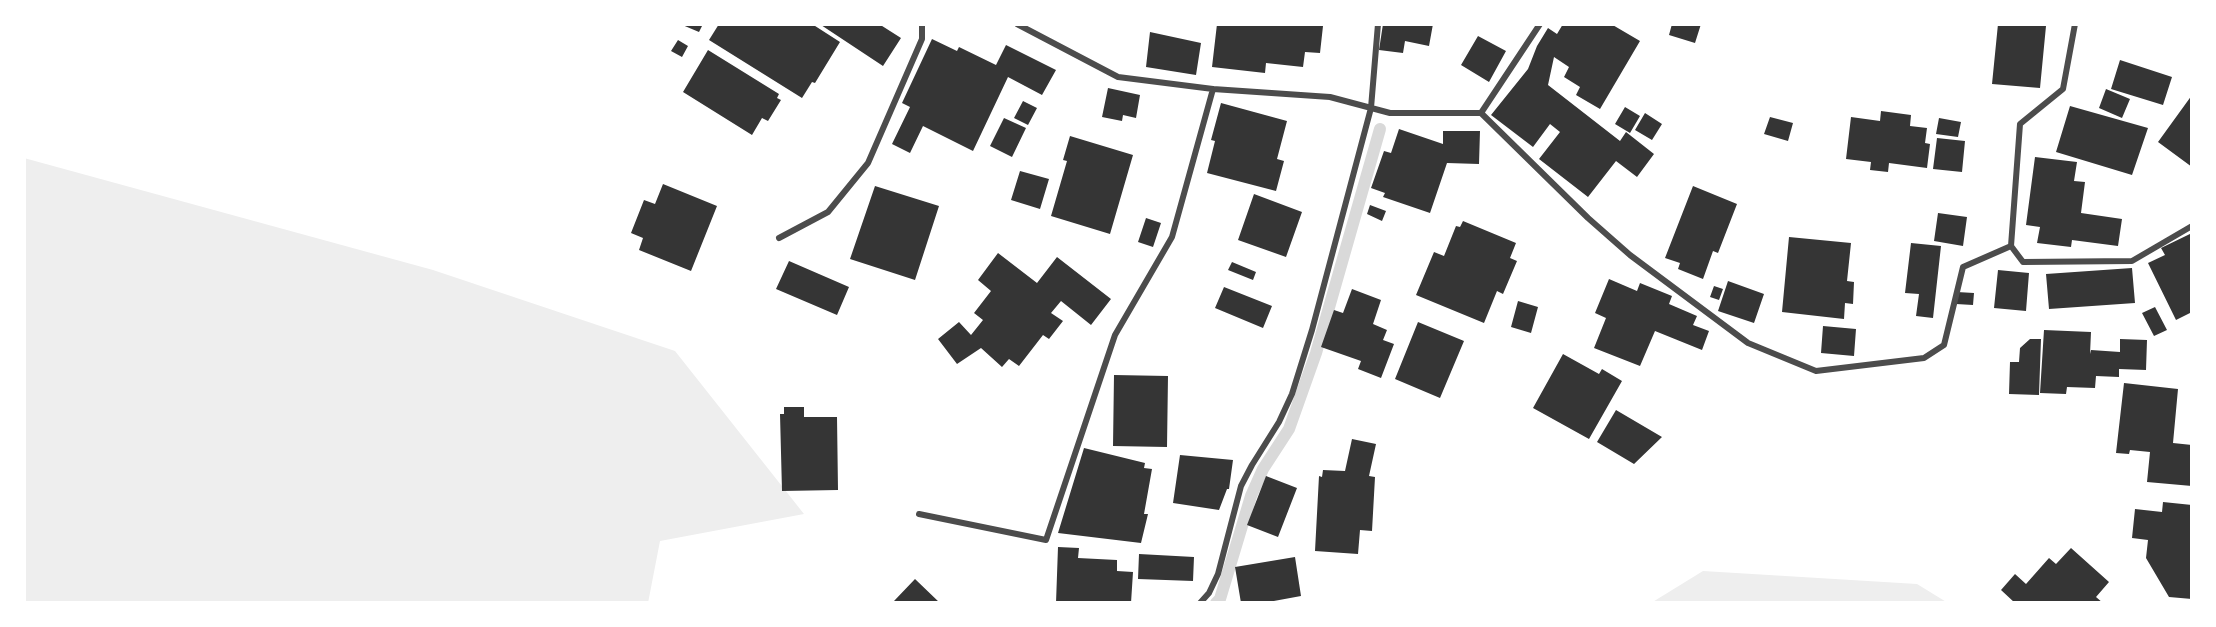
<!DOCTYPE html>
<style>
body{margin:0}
#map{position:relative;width:2216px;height:627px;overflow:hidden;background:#fff;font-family:Montserrat,sans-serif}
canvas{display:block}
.frame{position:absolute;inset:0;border:26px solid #fff;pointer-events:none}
</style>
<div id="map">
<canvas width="2216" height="627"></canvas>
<div class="frame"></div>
</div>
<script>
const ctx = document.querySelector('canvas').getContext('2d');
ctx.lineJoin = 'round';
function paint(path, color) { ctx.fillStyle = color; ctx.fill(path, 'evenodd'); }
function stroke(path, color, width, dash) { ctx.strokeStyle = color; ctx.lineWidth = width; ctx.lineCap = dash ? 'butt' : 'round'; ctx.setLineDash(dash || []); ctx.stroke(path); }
paint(new Path2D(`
 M24,158l409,112 242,81 129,163 -144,27 -12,62h-624z
 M1703,571l214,13 31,19h-297z`), '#eee');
stroke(new Path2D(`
 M1216,603l4,-4 31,-103 12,-27 26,-40 27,-76 64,-224`), '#d9d9d9', 12);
paint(new Path2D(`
 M680,24h23l-4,8z
 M719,24h93l28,18 -25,41 -3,-1 -10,16 -93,-58z
 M822,24h57l22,14 -18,28 -62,-41z
 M1217,24h94l12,2 -3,27 -15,-1 -2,15 -37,-4 -1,10 -53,-6z
 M1383,24h50l-4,22 -24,-5 -2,12 -24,-3z
 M1563,24h48l29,17 -40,68 -24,-14 4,-8 -16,-10 5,-10 -15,-10 -6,28 72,56 6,-9 28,22 -17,23 -21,-16 -28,36 -49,-38 21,-27 -10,-8 -17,23 -42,-32 37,-46 9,-23 11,-18 9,6z
 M1672,24h29l-6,19 -26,-8z
 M1998,24l48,2 -6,62 -48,-4z
 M1150,32l51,11 -5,32 -50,-8z
 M1478,36l28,15 -17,31 -28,-17z
 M932,39l25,12 2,-4 37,18 10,-20 50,25 -14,25 -34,-18 -35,74 -50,-25 -13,27 -18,-9 18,-37 -8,-4z
 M678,40l10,6 -6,11 -11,-6z
 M708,50l71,44 -2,4 4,2 -13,21 -6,-3 -10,17 -69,-43z
 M2120,60l52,17 -9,28 -52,-16z
 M1108,88l32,7 -4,23 -13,-3 -1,6 -20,-4z
 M2106,89l24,10 -8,19 -23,-10z
 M2192,95v72l-34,-25z
 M1023,101l14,7 -9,17 -14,-7z
 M1221,103l66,18 -10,38 7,2 -8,30 -69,-18 8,-32 -4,-1z
 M2070,106l78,22 -16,47 -76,-23z
 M1625,107l15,9 -10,17 -15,-9z
 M1881,111l30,4 -1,11 17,2 -2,15 5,1 -3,24 -38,-5 -1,9 -18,-2 1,-8 -25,-3 5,-42 29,4z
 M1645,113l17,11 -10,16 -17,-10z
 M1770,117l23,6 -5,18 -24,-7z
 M1004,118l22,10 -14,29 -22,-11z
 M1939,118l22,4 -3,15 -22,-3z
 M1399,129l44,15v-13h37l-1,33 -32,-1 -17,50 -47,-16 2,-4 -14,-5 13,-37 7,2z
 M1070,136l63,19 -23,79 -59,-18 16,-55 -4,-1z
 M1937,138l28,3 -3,31 -29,-3z
 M2035,157l42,5 -3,19 11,1 -4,31 41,6 -4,27 -46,-6 -1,7 -34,-4 3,-16 -14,-2z
 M1020,171l29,8 -9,30 -29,-9z
 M663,184l54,22 -26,65 -52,-21 4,-12 -12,-5 13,-33 11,4z
 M875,186l64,20 -24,74 -65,-21z
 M1693,186l44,18 -19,49 -5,-2 -10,28 -25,-10 2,-6 -15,-5z
 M1254,194l48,18 -16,45 -48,-17z
 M1370,205l16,6 -4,10 -15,-7z
 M1938,213l29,4 -4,29 -29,-5z
 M1146,218l15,5 -8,24 -15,-5z
 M1463,221l53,22 -6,15 7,3 -14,33 -6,-3 -13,32 -68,-28 18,-43 10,4 12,-30 4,1z
 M2192,233v79l-16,8 -28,-57 17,-8 -4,-7z
 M1789,237l62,6 -4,38 7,1 -1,22 -8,-1 -1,16 -62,-7z
 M1911,243l30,3 -8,72 -17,-2 3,-22 -14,-1z
 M998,253l39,30 20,-26 54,42 -20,26 -30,-24 -10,12 12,8 -14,18 -6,-4 -24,31 -10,-7 -7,8 -21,-19 -24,16 -19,-25 21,-17 12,13 12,-15 -9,-7 17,-22 -13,-11z
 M789,261l60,26 -12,28 -61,-26z
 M1232,262l24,10 -3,8 -25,-10z
 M2132,268l3,35 -86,6 -3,-35z
 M1998,270l31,3 -3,38 -32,-3z
 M1609,279l28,12 3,-8 32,13 -3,8 28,12 -4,9 16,6 -7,19 -47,-19 -15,35 -46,-18 12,-30 -11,-5z
 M1728,281l36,13 -10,29 -36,-12z
 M1714,286l9,3 -4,11 -9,-3z
 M1224,287l48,19 -9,22 -48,-20z
 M1352,289l29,11 -8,24 14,6 -4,10 11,4 -13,34 -23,-9 3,-8 -40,-14 13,-37 9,3z
 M1957,292l17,1 -1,12 -17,-1z
 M1518,301l20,6 -7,26 -20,-6z
 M2155,307l12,23 -13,6 -12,-23z
 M1418,322l46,19 -24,57 -45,-19z
 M1823,326l33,3 -2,27 -33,-3z
 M2044,330l47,2 -1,22 1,-4 29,2v-13l27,1 -1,30 -27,-1v8l-23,-1 -1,12 -28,-1 -1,7 -26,-1z
 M2030,339h11l-2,56 -30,-1 1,-32h9l1,-14z
 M1563,354l36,20 3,-5 20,12 -33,58 -56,-31z
 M1114,375l54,1 -1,71 -54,-1z
 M2124,383l54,6 -5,54 19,2v41l-45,-4 3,-30 -20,-2 -1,4 -13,-1z
 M784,407h20v10h33l1,73 -56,1 -2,-77h4z
 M1616,410l46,27 -28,27 -37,-22z
 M1352,439l24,5 -7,32 6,1 -3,54 -12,-1 -2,24 -43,-3 4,-75 3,1 1,-7 22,1z
 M1084,448l61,15 -1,5 8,1 -8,45h4l-7,29 -83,-10z
 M1180,455l53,5 -4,29h-2l-8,21 -46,-7z
 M1266,476l31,12 -19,49 -31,-12z
 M2163,502l29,3v94l-23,-2 -23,-39 2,-18 -16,-2 3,-29 27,3z
 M1058,547l21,1 -1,10 39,2v11l16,1 -2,31h-75z
 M2071,548l38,34 -13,15 7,6h-88l-14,-13 14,-16 11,10 23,-26 7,6z
 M1139,554l55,3 -1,24 -55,-2z
 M1295,557l6,39 -38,7h-22l-6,-36z
 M915,579l25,24h-44l-2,-2z`), '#353535');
stroke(new Path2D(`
 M1017,24l101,53 95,12 117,8 60,16h91l107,105 42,37 118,88 68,28 108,-13 20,-13 19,-78 48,-21 9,-122 43,-35 12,-65
 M1481,113l59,-89
 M779,238l49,-26 40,-49 54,-124v-15
 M2011,246l12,16 109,-1 60,-35
 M919,514l127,26 69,-205 57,-98 41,-148
 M1200,603l9,-10 9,-19 23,-88 11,-21 27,-43 13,-28 20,-64 59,-222 7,-84`), '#4c4c4c', 6);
</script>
